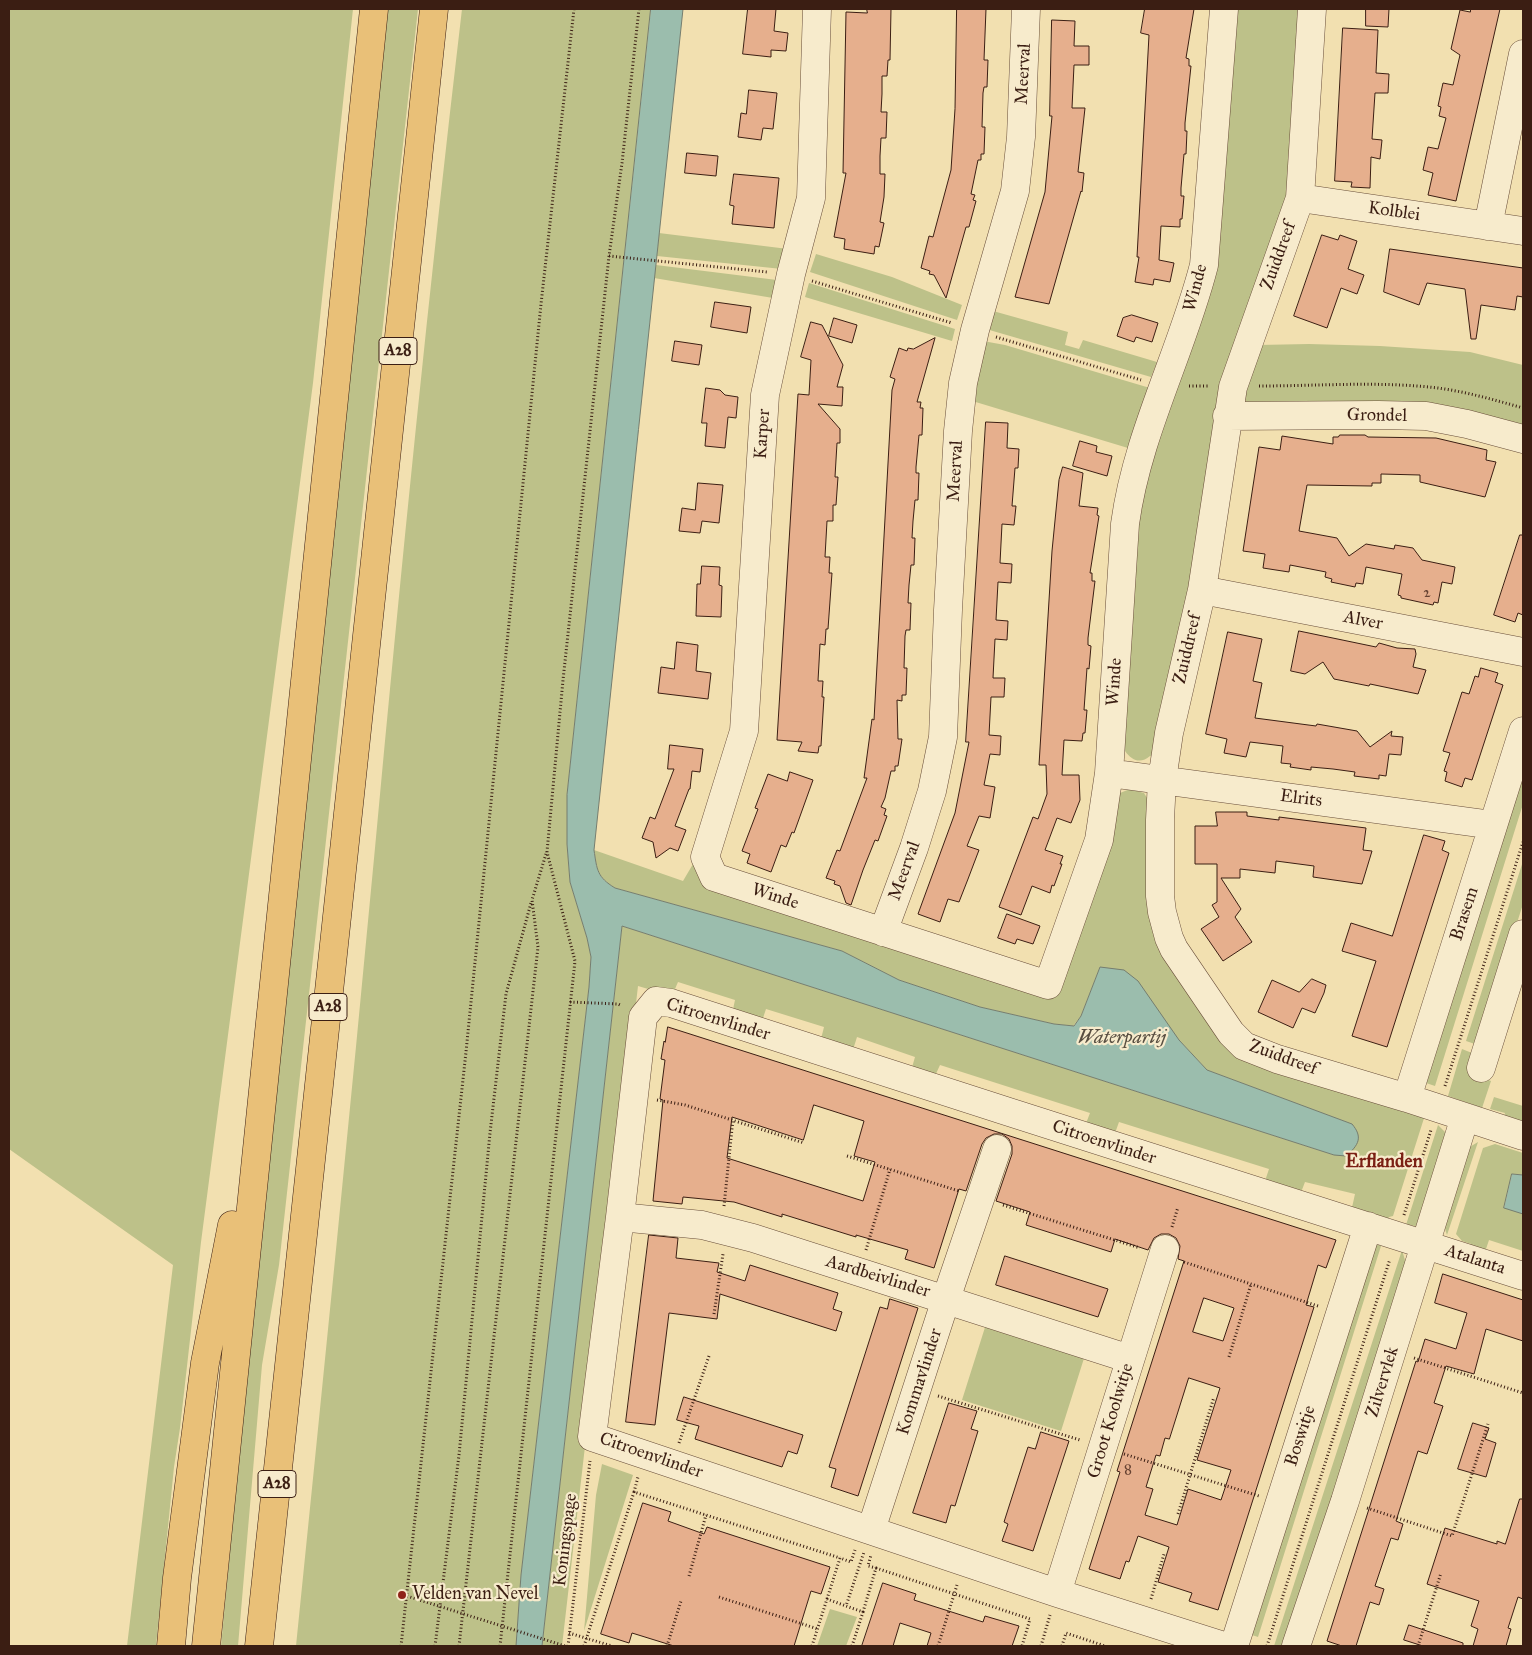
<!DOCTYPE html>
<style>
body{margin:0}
#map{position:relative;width:1532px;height:1655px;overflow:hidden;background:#f2e0b0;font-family:"IM FELL Great Primer",serif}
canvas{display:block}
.frame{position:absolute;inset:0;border:10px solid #3b1e13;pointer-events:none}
</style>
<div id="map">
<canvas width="1532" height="1655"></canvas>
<div class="frame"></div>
</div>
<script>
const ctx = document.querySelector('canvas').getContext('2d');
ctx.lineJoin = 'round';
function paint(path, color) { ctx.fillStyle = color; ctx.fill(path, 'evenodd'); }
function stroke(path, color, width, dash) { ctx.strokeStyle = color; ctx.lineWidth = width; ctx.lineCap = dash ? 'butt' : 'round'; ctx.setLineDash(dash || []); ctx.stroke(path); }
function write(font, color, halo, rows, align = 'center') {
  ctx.font = font + ' "IM FELL Great Primer",serif'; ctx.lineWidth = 4.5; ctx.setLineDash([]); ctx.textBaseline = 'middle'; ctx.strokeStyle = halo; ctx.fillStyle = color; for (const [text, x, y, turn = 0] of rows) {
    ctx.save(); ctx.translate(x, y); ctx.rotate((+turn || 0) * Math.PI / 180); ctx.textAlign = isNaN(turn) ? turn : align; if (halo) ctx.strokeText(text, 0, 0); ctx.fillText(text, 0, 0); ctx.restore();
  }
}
paint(new Path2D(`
 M9,9h344l-40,374 -112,859 -21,186 -6,39 -18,179h-29l46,-381 -164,-116z
 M385,9h33l-139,1256 -17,100 -24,281h-17l49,-522z
 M462,9h189l-84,786v49l3,38 17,56 4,19 -2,30 -68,588 -5,71h-220c27,-266 54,-532 79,-798 26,-280 54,-560 87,-839z
 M1232,9h68l-11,177 -96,403 -37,169 -6,-2c-9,8 -18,5 -25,-5l-6,1 19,-253 61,-187z
 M659,233l129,16 -6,20 -125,-13z
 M816,254l76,23 70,28 -5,15 -147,-48z
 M656,265l121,15 -4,18 -119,-20z
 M809,283l146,46 -3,12 -147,-44z
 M993,311l75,21 -3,13 14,4 4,-9 74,22 -6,15 -165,-48z
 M983,341l22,4 145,43 -22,60 -159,-48z
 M1309,344l71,2 90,6 53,13v63l-277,-26 -3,-9 15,-48z
 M1523,755v49l-88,282 -12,-4z
 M1130,789l14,4 8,13 -2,112 68,119 207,78 -32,101 -4,1 -3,6 -35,-11 4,-18 -50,-12 -5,13 -36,-11 5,-15 -150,-47 -5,14 -29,-10 5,-13 -150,-48 -6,13 -23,-7 4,-14 -58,-20 -5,16 -32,-10 4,-16 -58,-18 -5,15 -29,-10 3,-14 -57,-18 -6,14 -34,-10 -76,660h-20l80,-720 712,229 17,-31 -144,-54 -28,-30 -79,-73 -19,49 -8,10 -19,-2 -74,-17 -81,-27 -57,-29 -227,-63c-18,-11 -18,-18 -21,-38l89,31 10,-17 19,23 340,108 68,-202z
 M1523,861v43l-45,141 -12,-4z
 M1462,1049l15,6 -7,18 21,8 -9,27 -34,-12z
 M1494,1097l29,9v21l-20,-7 2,-7 -15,-4z
 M1438,1125l10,10 -24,81 -8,10 -10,-1z
 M1478,1142l-31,93 -3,-9 24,-78z
 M1495,1144l28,9v22l-11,-1 -8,33 19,7v37l-34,-11 -5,15 -15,-5 2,-6 -9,-3 -6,-7 27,-86z
 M1370,1241l11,5 -123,391 -12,-4z
 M1402,1250l5,17 -118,375 -10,4h-5z
 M987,1321l99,31 -25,79 -99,-31z
 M602,1464l31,11 -49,156 12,-136z
 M830,1609l27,8 -11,29h-29z`), '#bdc189');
const water = new Path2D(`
 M651,9h32l-89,841c3,20 3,27 21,38l227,63 57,29 81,27 74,17 20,2 7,-10 19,-49 24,3 14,11 41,59 28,30 145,54c11,13 7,21 -6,32l-12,-1 -712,-229 -80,720h-26l5,-71 68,-588 2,-30 -4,-19 -17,-56 -3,-38v-49z
 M1512,1174l11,1v39l-19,-6z`);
paint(water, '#9bbdad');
stroke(water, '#757d6f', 1);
const building = new Path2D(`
 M748,9h28l-2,22 14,2 -2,18 -15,-1v7l-28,-3z
 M867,9h24l-1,51h-2l-1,16h-5v18l-1,18h6l-1,26h-5l-1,18v18h5l-1,23 -4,25 4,1 -5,24 -4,-1 -1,8 -30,-5 1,-10 -11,-2 12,-64h-3l3,-161 21,1z
 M957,9h29l-2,51h4l-1,27h-3l-1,6 -1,34h3l-1,27h-3v6h-3l-7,34 4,1 -2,5 3,1 -7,26h-3l-20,71 -12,-23 -5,-1 1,-3 -9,-3 8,-32 4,1 18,-67 4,-61z
 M1145,9h49l-8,49 3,1v7h2l-6,57v8h2l-1,23h-2l-3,34v8h3l-2,23h-2v8l-19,-1 -2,34 15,3 -4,19 -16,-3 -1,6 -18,-3 4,-25h-2l12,-222 -8,-2z
 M1366,9h23l-1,18 -22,-1z
 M1471,9h29l-44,192 -28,-6 5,-22 -10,-3 5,-23 10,2 8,-31 -7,-2 2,-9 -3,-1 3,-14 2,-9 10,2 7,-30 -9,-6 9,-39 10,2z
 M1052,20l23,1 -1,25h15v19h-15l-2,43h13l-7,64 6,1 -2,19 -1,-1 -32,113 -34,-7 30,-105 7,-76h-2z
 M1343,28l35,2 -2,43 13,1 -1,19h-13l-3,46 10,1 -2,19 -9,-2 -1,31 -19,-1 1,-5 -17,-1z
 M749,90l28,3 -4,36 -10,-1 -2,12 -23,-3 3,-24 5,1z
 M687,153l31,3 -2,20 -31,-3z
 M734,174l45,4 -5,50 -42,-4 2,-18 -4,-1z
 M1322,235l16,5 2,-5 17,6 -9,28 16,6 -7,19 -16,-6 -14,40 -33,-12z
 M1390,249l133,19v29l-6,-1 -2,14 -34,-5 -5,34h-5l-6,-50 -38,-6 -8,22 -35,-13z
 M715,302l36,5 -4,26 -36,-6z
 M1132,315l26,8 -6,19 -16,-5 -2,5 -17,-6 6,-18z
 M834,318l23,7 -5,18 -23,-7z
 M811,322l11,3 21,40 -6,22h6l-1,19 -24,-2 22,25v14h-3l-2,34h3l-2,28h-3v16h-6l-2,36h5l-1,16h3l-4,56h-2l-1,16 -5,-1 -1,19 -1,18h5l-1,16h2l-3,49h-2l-1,7 -20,-2 4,-9 -25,-2 21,-346 11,1 2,-35 -10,-3z
 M935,338l-18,64h4l-1,6h3l-1,27h-3l-3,32v6h3l-1,27h-3l-2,21 -1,17h3l-1,27h-3l-2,20 -1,18h3l-1,27h-4l-1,6 -1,32h3l-1,27h-4v6l-5,-1 1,39h4l-4,27h-3v5h-4l-6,27 -4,9 5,2 -2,6 3,1 -9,25 -3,-1 -12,30 -12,35 -5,-2 -6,-17 -6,-2 1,-3 -9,-3 11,-28 3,1 27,-73h-3l8,-59 2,1 18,-330 3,-11 -5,-2 9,-29 8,3 1,-3 5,1z
 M675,341l27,4 -3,20 -27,-4z
 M706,388l14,2 5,5 13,2 -2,21 -8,-1 -3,31 -20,-2 2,-23h-5z
 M986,422l22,1 -1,25 12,1 -1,19h-3l-3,38h4l-2,19 -12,-1 -2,39 12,1 -1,19 -13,-1 -2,38 12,1 -1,19 -12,-1 -2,39h12l-1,19h-13l-2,38 12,1 -1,19 -10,-1 -6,31 11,2 -5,31 -11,-2 -12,30 12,4 -11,29 -9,23 -11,-3 -8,23 -22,-8 37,-101 14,-71h-3z
 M1340,435h25l3,2 68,1 51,12 -1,10 10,2 -11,35 -65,-15v-7l-39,-1v9h-9v3l-65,-1 -8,46 38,7 12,18 17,-12 28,5 1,-4 18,3 9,12 33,7 -3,17 -10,-2 -4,21 -4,-1 -1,3 -32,-7v-2l-3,-1 4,-21 -36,-7 -3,17 -7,-1 -1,4 -24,-5 1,-3 -7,-2 1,-5 -36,-7 -1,7 -26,-4 2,-14 -22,-3 16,-104 21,3 2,-14 51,8v-7h5z
 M1080,441l17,5 -1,6 16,4 -5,20 -34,-10z
 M1063,467l20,6 -4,33 19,2 -1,7 2,1 -9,57h2v8h3l-7,57v7l3,1 -2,23 -2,-1 -3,42h3l-2,23h-2l-1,8 -18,-1 -2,35h17l1,25 -9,23 -14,-5 -12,32 18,6 -3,8h2l-8,22 -2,-1 -2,8 -18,-7 -11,29 -22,-8 34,-90 5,2 9,-25 -1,-29h-7l13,-214 7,-71z
 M698,483l25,2 -4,38 -17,-2 -2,12 -21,-2 3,-23 13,2z
 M1520,535h3v80l-5,-2 -3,9 -21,-7z
 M702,566l18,1 -1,18 3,1 -1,31 -25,-1 1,-32h3z
 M1299,631l77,16 3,-4 18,5 18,1 1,5 -3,13 13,3 -8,24 -48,-10 -1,2 -35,-7 -11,-17 -18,12 -14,-3z
 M1228,632l34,7 -9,42 9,2 -7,35 61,8 1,-2 40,7 13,16 22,-16 -1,5 12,1 -2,18 -12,-1 -3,22 -7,-1v4l-25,-3 1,-4 -22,-3 -22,-2v3l-21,-3 1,-3 -10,-1 2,-17 -33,-4 -4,15 -22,-4 3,-14 -21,-5z
 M677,642l21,3 -2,26 15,2 -3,26 -50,-6 3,-26 13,2z
 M1481,668l17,5 -3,9 8,3 -31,95 -7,-2 -3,9 -17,-6 2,-9 -3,-1 6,-18 -7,-2 19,-59 7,2 6,-18 3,1z
 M670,745l33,4 -3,23 -8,-1 -2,18h-1l-14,37 11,4 -8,21 -8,-3 -14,10 -3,-16 -11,-4 8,-21 5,2 19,-50h-6z
 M790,772l23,8 -19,53 -2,-1 -6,15 -5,-2 -10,27 -24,-9 3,-9 -8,-3 16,-42 -3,-1 13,-34 19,7z
 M1216,812h31v4l32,4v-3l87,11 -3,22 9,1 -10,33 -49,-7 1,-11 -38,-5 -1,12 -35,-4v9h-19l20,31 -6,8 17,25 -29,19 -22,-32 18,-12 -7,-12 5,-3v-38h-22v-38h22z
 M1424,835l21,6 -3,9 7,3 -62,194 -35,-11 24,-75 -34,-10 9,-28 41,13z
 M1007,914l33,12 -7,18 -16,-5 -2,5 -17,-6z
 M1312,979l14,6 -2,8 -9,20 -13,-5 -9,20 -35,-16 14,-32 27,12z
 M668,1027l668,213 -10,28 -8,-3 -12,40 8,2 -96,303 -29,-9 3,-8 -34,-11 11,-35 -31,-11 -9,26 -3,-1 -6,18 -31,-10 31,-97 -3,-1 67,-210 -6,-2 2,-13 -4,-8 -7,-4h-8l-7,4 -6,12 -33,-11 -4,13 -85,-27 4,-13 -34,-11 16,-47v-8l-3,-7 -7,-5h-8l-8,4 -4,6 -16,47 -7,-2 -25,79 -29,-9 3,-9 -52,-15v2l-74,-23v3l-48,-15 -51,-5 -1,7 -29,-3 10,-101 -3,-1 5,-39 -4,-1 3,-18 1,1zM814,1105l50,16 -10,35 21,6 -12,39 -136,-43 5,-41 71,23zM1204,1298l30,10 -11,33 -30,-9zM1189,1378l31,10 -23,72 34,10 -10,30 -33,-11 -11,36 -32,-10 8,-26 -7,-2 10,-32 4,1 5,-18 4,1z
 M649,1235l29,3 -2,20 43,5 -2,9 28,9 5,-16 88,28 -5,16 9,3 -6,19 -116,-37 -3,25 -48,-6 -14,112 -29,-3z
 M1005,1256l103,33 -10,28 -102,-32z
 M1443,1274l80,26v41l-37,-12 -12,45 -28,-8 -12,37 9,3 -16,48 -9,-3 -22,70 7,3 -5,16 -7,-2 -16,48 9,3 -5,16 -9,-3 -14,44h-14l-15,-5 89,-280 2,1 7,-23 31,10 11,-36 -32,-10z
 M890,1299l28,9 -60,188 -27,-9 5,-18 -7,-2 51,-160 7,2z
 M684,1397l119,38 -6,19 -9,-3 -6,16 -87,-28 4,-13 -22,-6z
 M949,1403l28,8 -6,18 7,2 -23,75 -4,-1 -5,18 -33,-10z
 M1473,1423l16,5 -4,11 11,4 -10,34 -28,-8z
 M1041,1432l28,9 -36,110 -31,-10 6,-17 -4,-2 24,-75 7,2z
 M1520,1499h3v100l-5,-2 -10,31 3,1 -5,17h-33l5,-17 -7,-3 8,-25 -52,-17 18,-56 52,16v-3l8,3z
 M643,1503l28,9 -3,9 36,13 3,-7 123,40 -9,27 -10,-3 -17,55h-120l-42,-13 -3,10 -28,-9z
 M883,1583l33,11 -2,6 69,22 2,-6 34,10 -7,20h-85l4,-13 -31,-10 -7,23h-31z
 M1409,1625l54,18v3h-40l-19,-6z`);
paint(building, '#e6af8d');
stroke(building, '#3b1e13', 1);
const minor = new Path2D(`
 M817,9l-6,189 -20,76 -26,121 -21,336 -39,126 9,20 334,108 51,-145 10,-67 16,-249c12,-90 57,-172 79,-259l20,-256
 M1312,9l-12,189 -67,189 -31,203 -33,143 -7,47 -2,40v76l2,16 7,26 5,11 57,84 13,13 33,13 130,39 116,38
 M1300,198l223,33
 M1488,226l35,-172
 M1227,416l151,-1 48,1 41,8 56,15
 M1202,590l321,62
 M1109,773l384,52
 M883,932l31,-84 18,-57 11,-54 5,-127 10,-179 5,-48 12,-53 40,-139 6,-54 5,-128
 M1481,1068l42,-134
 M1407,1098l116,-367
 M620,1217l82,8 51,13 377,121
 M871,1530l75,-231 51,-150
 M1057,1593l108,-344
 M1224,1646l-167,-53 -465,-156 28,-220 23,-200 13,-16 15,2 338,109 514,164
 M1234,1646l134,-420
 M1296,1646l49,-145 120,-384`);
const highway = new Path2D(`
 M171,1646l6,-68 28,-215 27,-138
 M206,1646l168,-1637
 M259,1646l175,-1637`);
stroke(minor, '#694e3a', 29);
stroke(highway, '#3b1e13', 29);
stroke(new Path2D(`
 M609,256l158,16
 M812,281l140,42
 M996,337l145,43
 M1189,386h21
 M1259,386c59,0 120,-5 179,2 29,4 57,12 85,20
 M570,1002l48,2 4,2
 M1445,1086l78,-244
 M657,1100l28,5 119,38
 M847,1156l112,35
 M1003,1205l137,43
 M724,1206l9,-87
 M1404,1215l27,-85
 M1172,1227l6,-20
 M866,1250l24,-81
 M1184,1262l134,44
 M714,1314l9,-60
 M1229,1357l22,-73
 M1414,1358l109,35
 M938,1396l142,44
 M679,1443l30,-87
 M1124,1454l135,42
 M634,1492l4,-15
 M1367,1508l85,28 36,-112
 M1178,1514l36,-117
 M876,1568l154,51 -8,27
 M689,1576l17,-61
 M407,1596l158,50
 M719,1597l99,32
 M827,1599l13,-41 11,4 4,-12
 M1151,1599l13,-45
 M863,1612l13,-44 -8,-2 3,-11
 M569,1633l43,13
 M401,1646l65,-594 75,-748 33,-295
 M435,1646l24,-191 31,-322 16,-139 25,-91
 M459,1646l79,-699 -6,-47 14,-46
 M500,1646l75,-685 -28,-109 16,-172 46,-424 13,-93 17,-154
 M568,1646l22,-185
 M584,1646l50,-154 206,66
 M667,1646l14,-45
 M812,1646l15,-47 19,7
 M852,1646l11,-34 -17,-6 18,-54
 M938,1646l19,-61
 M1041,1646l9,-31
 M1062,1646l4,-13 39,13
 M1267,1646l123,-387
 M1418,1646l23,-73`), '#3b1e13', 3, [1, 2.5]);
stroke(minor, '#f7ebcc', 28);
stroke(highway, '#e9c078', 28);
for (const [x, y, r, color] of [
 [402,1595,5,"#8f2418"]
]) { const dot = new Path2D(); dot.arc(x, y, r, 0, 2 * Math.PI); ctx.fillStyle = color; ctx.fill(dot); stroke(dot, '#f7ebcc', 2); }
write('15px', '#664232', null, [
 ["2",1427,593],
 ["8",1128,1470]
]);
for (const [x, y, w] of [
 [398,351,38],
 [328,1007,38],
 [277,1484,38]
]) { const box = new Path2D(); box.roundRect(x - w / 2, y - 13.5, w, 27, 4); ctx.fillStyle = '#f7ebcc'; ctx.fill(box); stroke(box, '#3b1e13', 1); }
write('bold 16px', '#3b1e13', null, [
 ["A28",398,351],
 ["A28",328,1007],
 ["A28",277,1484]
]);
write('18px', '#3b1e13', '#f7ebcc', [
 ["Meerval",1024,74,-87],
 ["Kolblei",1394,212,8],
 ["Zuiddreef",1279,256,-70],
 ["Winde",1196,288,-75],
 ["Grondel",1377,416,1],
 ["Karper",763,434,-86],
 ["Meerval",956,471,-87],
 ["Alver",1363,621,11],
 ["Zuiddreef",1188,649,-77],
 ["Winde",1115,682,-86],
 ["Elrits",1301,799,7],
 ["Meerval",905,871,-70],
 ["Winde",775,897,18],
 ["Brasem",1465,914,-72],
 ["Citroenvlinder",718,1020,17],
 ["Zuiddreef",1283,1058,20],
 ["Citroenvlinder",1104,1143,18],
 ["Atalanta",1475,1260,18],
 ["Aardbeivlinder",878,1277,17],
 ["Kommavlinder",920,1382,-72],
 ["Zilvervlek",1383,1382,-73],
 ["Groot Koolwitje",1111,1421,-73],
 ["Boswitje",1301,1436,-72],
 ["Citroenvlinder",651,1456,19],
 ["Koningspage",566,1540,-83]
]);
write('18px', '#3b1e13', '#f7ebcc', [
 ["Velden van Nevel",412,1595]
], 'left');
write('italic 19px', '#584e41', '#f7ebcc', [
 ["Waterpartij",1122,1038]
]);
write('bold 19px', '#7a1f14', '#f7ebcc', [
 ["Erflanden",1384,1162]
]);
</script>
